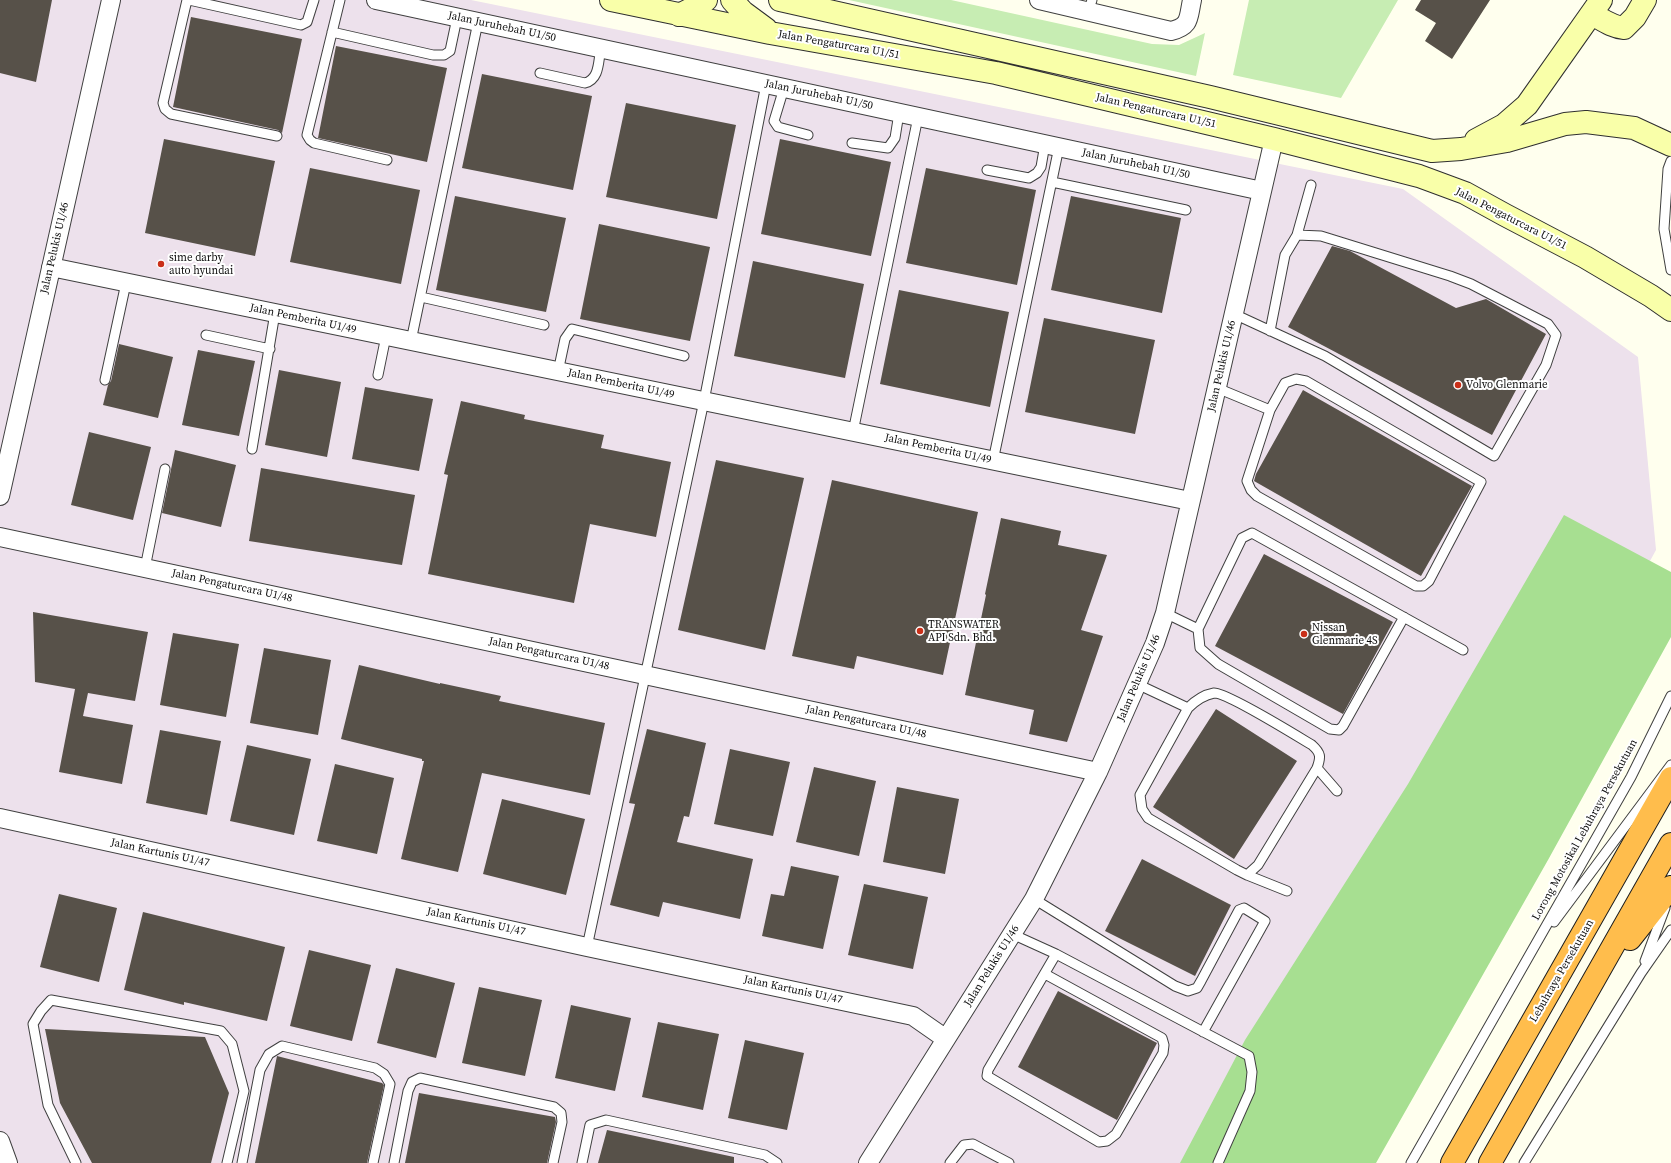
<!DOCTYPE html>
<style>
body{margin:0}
canvas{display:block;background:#ffe}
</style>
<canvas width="1671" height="1163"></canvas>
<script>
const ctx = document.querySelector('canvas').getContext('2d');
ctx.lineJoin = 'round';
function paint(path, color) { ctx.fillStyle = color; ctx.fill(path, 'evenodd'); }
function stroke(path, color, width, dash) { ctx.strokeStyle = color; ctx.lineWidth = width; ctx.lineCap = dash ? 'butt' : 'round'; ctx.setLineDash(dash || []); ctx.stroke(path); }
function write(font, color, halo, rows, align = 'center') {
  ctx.font = font + ' "Source Serif 4",serif'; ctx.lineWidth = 4; ctx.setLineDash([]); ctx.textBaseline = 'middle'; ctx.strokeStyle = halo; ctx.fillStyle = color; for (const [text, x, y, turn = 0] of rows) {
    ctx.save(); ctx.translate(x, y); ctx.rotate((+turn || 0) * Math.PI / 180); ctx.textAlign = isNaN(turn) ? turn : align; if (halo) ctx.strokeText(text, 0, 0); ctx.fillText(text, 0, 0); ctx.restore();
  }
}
paint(new Path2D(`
 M0,0h471l932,189 235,168 18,193 -336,613h-1320z`), '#ede1ec');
paint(new Path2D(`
 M849,0h102l201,44 27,1 26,-12 -9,43z
 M1249,0h149l-57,98 -108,-23z`), '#c7edb3');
paint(new Path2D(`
 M1564,515l107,57v65l-123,223 -172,303h-196l65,-123 163,-256z`), '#a7df91');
paint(new Path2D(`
 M0,0h52l-16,82 -36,-9z
 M1421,0h69l-38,59 -27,-18 11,-18 -21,-13z
 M191,17l111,22 -20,94 -4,-3 -105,-23z
 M336,46l111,22 -20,94 -109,-24z
 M482,74l110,22 -19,94 -111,-22z
 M626,103l110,22 -19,94 -111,-22z
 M164,139l111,22 -20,95 -110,-23z
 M780,139l111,23 -20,94 -110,-22z
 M310,168l110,22 -19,94 -111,-22z
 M926,168l110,22 -19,95 -111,-22z
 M455,196l111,22 -20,94 -110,-22z
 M1071,196l110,22 -19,95 -111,-23z
 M599,224l111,23 -20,94 -110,-22z
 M1332,246l18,5 106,57 30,-9 60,35 -54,101 -204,-108z
 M753,261l111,23 -19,94 -111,-22z
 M899,290l110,22 -19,95 -110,-23z
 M1044,318l111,22 -20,94 -110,-22z
 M119,344l54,13 -15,61 -55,-13 5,-20 3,-4z
 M198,350l57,11 -16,75 -57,-11z
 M279,370l62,12 -14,75 -62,-12z
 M365,387l68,12 -14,72 -67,-12z
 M1303,390l169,96 -51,90 -167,-95 2,-7z
 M461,401l64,14 -1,4 80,16 -3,13 70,14 -15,75 -66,-13 -16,79 -146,-29 20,-99 -4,-1z
 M89,432l62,15 -18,73 -62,-15z
 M175,450l61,15 -15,62 -59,-14z
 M716,460l88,18 -39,172 -87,-20z
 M261,468l154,27 -13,70 -153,-24z
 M832,480l146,32 -35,163 -86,-19 -3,13 -62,-13z
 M1001,518l60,13 -3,14 49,10 -26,75 22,6 -36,106 -38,-8 5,-24 -69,-15 21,-100 -1,-1z
 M1264,554l129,68 -50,92 -128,-68z
 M33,612l115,20 -13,69 -47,-8 -5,23 50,9 -11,59 -63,-12 16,-83 -40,-7z
 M173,633l66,11 -13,73 -66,-12z
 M264,648l67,12 -13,75 -68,-12z
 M359,665l81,19v-1l61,13 -2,5 106,22 -15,72 -108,-22 -24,99 -57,-13 23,-98h-2v-2l-81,-20z
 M1216,709l81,52 -63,98 -81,-52z
 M647,729l59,14 -17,74 -5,-1 -7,26 76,17 -13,60 -77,-17 -4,15 -49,-12 25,-101 -6,-1z
 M160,730l61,11 -14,74 -61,-12z
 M247,745l64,14 -17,76 -64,-14z
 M730,749l60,13 -17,74 -59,-12z
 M335,764l59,14 -17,76 -60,-13z
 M814,767l62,14 -17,75 -63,-14z
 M897,787l62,12 -14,75 -62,-12z
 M502,799l83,20 -19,76 -83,-21z
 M1142,859l89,46 -36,71 -90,-45z
 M791,866l48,10 -16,73 -61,-13 9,-42 13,2z
 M864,884l64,13 -15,72 -65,-14z
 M59,894l58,14 -18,74 -59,-15z
 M143,912l142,35 -18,74 -83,-19v3l-60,-15z
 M309,950l62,15 -19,76 -62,-15z
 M396,968l59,15 -19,75 -59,-15z
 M479,987l63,13 -17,76 -63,-13z
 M1058,991l99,52 -40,77 -99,-53z
 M571,1005l60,13 -16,73 -60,-13z
 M658,1022l61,12 -16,76 -61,-13z
 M45,1029l160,8 24,56 -18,70h-119l-32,-60z
 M745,1040l59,13 -17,77 -59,-12z
 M277,1056l105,27 2,2 -17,78h-112z
 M419,1093l136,24 1,5 -9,41h-142z
 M607,1130l127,27v6h-136z`), '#575149');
const lane = new Path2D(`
 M187,0l-24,103 2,6 6,5 106,22
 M189,0l112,25 6,-3 7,-22
 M340,0l-33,135 3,5 4,3 73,17
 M1088,12l4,-12
 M332,32l101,23h11l6,-4 7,-33
 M540,73l45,10c15,-4 13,-22 16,-35
 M784,88l-10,33 4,6 30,8
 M852,143l36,5 7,-10 4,-25
 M1671,161l-3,8 -4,60 7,41
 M987,170l42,8 8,-5 4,-6 4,-23
 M1052,182l134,28
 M421,297l123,28
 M1234,314l91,42 169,100 52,-91 10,-30 -8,-11 -77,-40 -21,-8 -129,-40 -24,-1
 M1270,331l15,-76 12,-20 14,-50
 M206,335l64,14
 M411,341l67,-319
 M558,372l7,-33 7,-10 112,27
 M378,375l8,-39
 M1296,379l10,2 175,101 -52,99 -6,5h-7l-159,-90 -6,-6 -4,-9 23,-71 15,-27z
 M105,380l21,-97
 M1217,388l53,22
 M853,432l65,-315
 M252,449l23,-136
 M993,461l66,-314
 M145,568l20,-99
 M1165,613l33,16 44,-91 10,-5 211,117
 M1198,629l2,19 18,16 112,65 9,1 4,-4 61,-109
 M1137,684l51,24c8,-8 15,-13 26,-15 12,-1 83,43 98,52 9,8 9,12 5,23l-59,97 -11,10 -10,-5 -89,-52 -6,-9 -2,-14 48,-87
 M1317,768l20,23
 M1247,875l40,16
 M1034,899l141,87 13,5 9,-3 4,-7 38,-71 5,-2 21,13 -62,111
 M1554,922l117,-157
 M1012,934l44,20 193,102 3,16 -2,19 -32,72
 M587,947l117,-546 62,-317
 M1645,961l20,-53
 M1045,974l117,64 2,7 -1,8 -47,81 -9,7 -8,1 -112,-66 1,-6 68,-116
 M76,1163l-28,-58 -15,-81 8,-13 10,-11 170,31 11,13 12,47 -17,72
 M242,1163l18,-93 9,-16 13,-8 93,22 9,6 6,10 -17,79
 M394,1163l14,-72 4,-9 8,-4 134,29 7,6 1,9 -9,41
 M582,1163l8,-38 16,-5 159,35 12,8
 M950,1163l14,-18 9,-1 36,19
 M1411,1163l220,-386 40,-81
 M1524,1163l117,-190 30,-43`);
const street = new Path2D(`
 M376,0l886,191
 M1039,0l132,31c20,-5 17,-13 21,-31
 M51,267l1139,234
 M0,496l111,-496
 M0,537l1098,235
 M0,818l587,129 326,69 33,23
 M0,1141l8,22
 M868,1163l166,-264 64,-127 57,-129 10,-30 109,-474`);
const secondary = new Path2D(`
 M611,0l159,33 226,40 278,66 145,37 46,17 40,22 80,42 66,39 20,14
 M732,0l11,12 23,17
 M780,0l430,97 222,54 29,-2 46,-8 58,-17 21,-2 48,6 37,17
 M1592,14c11,6 20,13 32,14l11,-11 10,-17
 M679,15l18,-9 9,-6
 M1476,140l28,-15 23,-20 74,-105`);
const highway = new Path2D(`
 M1630,939l41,-52
 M1452,1163l219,-385
 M1490,1163l181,-319`);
stroke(lane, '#404040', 11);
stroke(street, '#404040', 20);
stroke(secondary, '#2f2f2f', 24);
stroke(highway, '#1e1e1e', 24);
stroke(lane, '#fff', 9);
stroke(street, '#fff', 18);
stroke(secondary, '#f9ffa9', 22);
stroke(highway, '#ffbd4c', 22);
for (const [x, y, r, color] of [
 [161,264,4,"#ca3019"],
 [1458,385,4,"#ca3019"],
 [920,631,4,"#ca3019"],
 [1304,634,4,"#ca3019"]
]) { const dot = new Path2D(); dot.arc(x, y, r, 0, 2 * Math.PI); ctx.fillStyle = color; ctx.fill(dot); stroke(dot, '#fff', 1.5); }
write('11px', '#0d0d0d', '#fff', [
 ["Jalan Juruhebah U1/50",502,27,12],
 ["Jalan Pengaturcara U1/51",839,45,10],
 ["Jalan Juruhebah U1/50",819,95,12],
 ["Jalan Pengaturcara U1/51",1156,111,13],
 ["Jalan Juruhebah U1/50",1136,164,12],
 ["Jalan Pengaturcara U1/51",1511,219,27],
 ["Jalan Pelukis U1/46",55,248,-77],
 ["Jalan Pemberita U1/49",303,319,12],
 ["Jalan Pelukis U1/46",1222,366,-77],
 ["Jalan Pemberita U1/49",621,384,12],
 ["Jalan Pemberita U1/49",938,449,12],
 ["Jalan Pengaturcara U1/48",232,586,12],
 ["Jalan Pengaturcara U1/48",549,654,12],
 ["Jalan Pelukis U1/46",1139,678,-67],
 ["Jalan Pengaturcara U1/48",866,722,12],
 ["Lorong Motosikal Lebuhraya Persekutuan",1585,830,-61],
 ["Jalan Kartunis U1/47",160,853,12],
 ["Jalan Kartunis U1/47",476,922,12],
 ["Jalan Pelukis U1/46",992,966,-58],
 ["Lebuhraya Persekutuan",1562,971,-60],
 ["Jalan Kartunis U1/47",793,990,12]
]);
write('11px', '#0d0d0d', '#fff', [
 ["sime darby",169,258],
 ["auto hyundai",169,271],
 ["Volvo Glenmarie",1466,385],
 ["TRANSWATER",928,625],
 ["API Sdn. Bhd.",928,638],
 ["Nissan",1312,628],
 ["Glenmarie 4S",1312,641]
], 'left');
</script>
